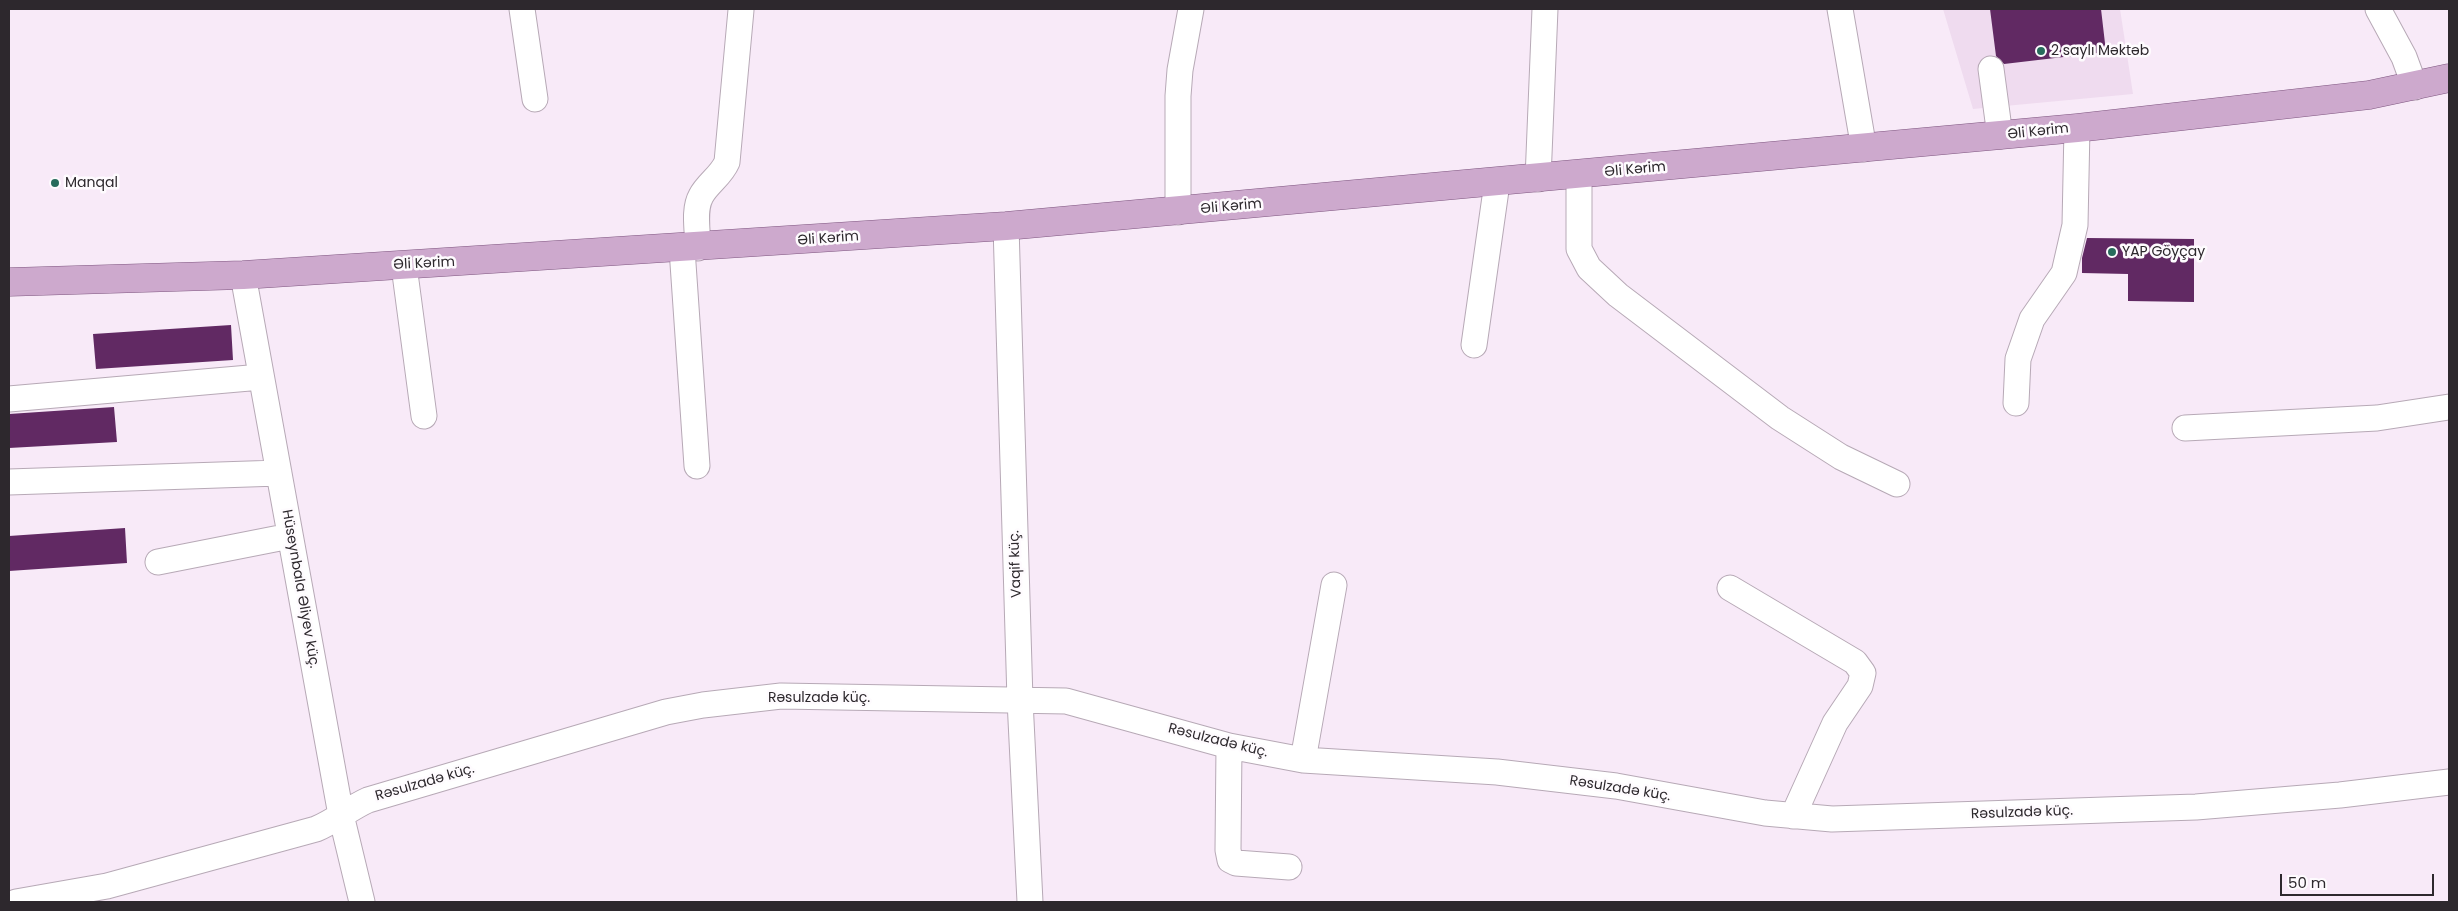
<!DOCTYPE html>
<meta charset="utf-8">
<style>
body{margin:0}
#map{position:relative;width:2458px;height:911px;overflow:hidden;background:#f8eaf8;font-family:Poppins,sans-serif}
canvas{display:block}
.frame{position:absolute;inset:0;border:10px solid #2d282d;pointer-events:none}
.scale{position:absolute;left:2280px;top:874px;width:154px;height:22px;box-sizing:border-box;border:2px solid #2d282d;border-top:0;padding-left:6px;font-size:15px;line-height:18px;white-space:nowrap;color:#2d282d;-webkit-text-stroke:4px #fefbfe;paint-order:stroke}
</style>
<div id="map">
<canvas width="2458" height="911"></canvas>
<div class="frame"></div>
<div class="scale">50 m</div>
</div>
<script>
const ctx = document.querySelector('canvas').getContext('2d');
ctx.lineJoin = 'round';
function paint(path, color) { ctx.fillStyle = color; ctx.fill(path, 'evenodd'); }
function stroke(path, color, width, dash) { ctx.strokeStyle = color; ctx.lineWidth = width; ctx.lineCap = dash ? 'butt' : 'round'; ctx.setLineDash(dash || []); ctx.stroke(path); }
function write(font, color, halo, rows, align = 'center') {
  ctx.font = font + ' Poppins,sans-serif'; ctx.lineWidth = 5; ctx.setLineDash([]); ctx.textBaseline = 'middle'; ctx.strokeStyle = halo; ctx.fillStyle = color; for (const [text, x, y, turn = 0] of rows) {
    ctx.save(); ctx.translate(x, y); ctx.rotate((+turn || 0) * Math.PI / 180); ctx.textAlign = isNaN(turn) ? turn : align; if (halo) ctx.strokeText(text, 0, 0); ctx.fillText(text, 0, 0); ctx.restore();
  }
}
paint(new Path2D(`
 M1943,9h177l13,85 -160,15z`), '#efdbef');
paint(new Path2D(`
 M1990,9h111l5,43 -102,12 -8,-8z
 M2087,238l107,1v63l-66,-1v-27l-46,-1v-15z
 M231,325l2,35 -137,9 -3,-35z
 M114,407l3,35 -108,6v-34z
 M125,528l2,35 -118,8v-35z`), '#612963');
const minor = new Path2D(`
 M522,9l13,90
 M1840,9l24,140
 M2378,9l26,48 11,30
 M1991,69l9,67
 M1579,175v74l10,19 29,27 162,123 61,39 56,27
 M1538,179l7,-170
 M1178,212v-116l2,-26 11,-61
 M1006,226l14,474 10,202
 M698,248c0,-16 -5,-38 3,-52 6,-12 20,-20 26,-34l14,-152
 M682,249l15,217
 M404,266l20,150
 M243,275l98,540 21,87
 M1474,345l23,-162
 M9,399l252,-22
 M2016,403l2,-44 14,-40 32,-46 11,-48 2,-97
 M2185,428l192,-10 72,-11
 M9,482l270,-9
 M158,562l132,-26
 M1730,588l125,74 8,11 -3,13 -25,37 -42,93
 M1229,746l-1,104 2,10 6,3 53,4
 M1303,760l31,-175
 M16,902l91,-16 209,-57c19,-8 34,-21 52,-29l298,-88 37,-7 78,-9 285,5 163,45 74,14 194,12 119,14 149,27 67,6 364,-12 144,-12 109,-13`);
const major = new Path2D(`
 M9,282l234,-7 763,-49 1071,-98 292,-33 80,-17`);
stroke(minor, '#b7a9b6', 27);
stroke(major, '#7f5780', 29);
stroke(minor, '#fff', 25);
stroke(major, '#cda9cd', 28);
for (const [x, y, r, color] of [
 [2041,51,5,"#276b5c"],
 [55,183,5,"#276b5c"],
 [2112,252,5,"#276b5c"]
]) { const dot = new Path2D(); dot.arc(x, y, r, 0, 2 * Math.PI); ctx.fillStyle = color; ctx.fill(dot); stroke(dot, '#fefbfe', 2); }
write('14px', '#2d282d', '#fefbfe', [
 ["2 saylı Məktəb",2051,51],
 ["Manqal",65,183],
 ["YAP Göyçay",2122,252]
], 'left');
write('14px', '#2d282d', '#fefbfe', [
 ["Əli Kərim",2038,132,-6],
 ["Əli Kərim",1635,170,-5],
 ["Əli Kərim",1231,207,-5],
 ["Əli Kərim",828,239,-4],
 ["Əli Kərim",424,264,-3],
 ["Vaqif küç.",1016,564,-92],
 ["Hüseynbala Əliyev küç.",300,589,80],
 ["Rəsulzadə küç.",819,698],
 ["Rəsulzadə küç.",1218,741,14],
 ["Rəsulzadə küç.",425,783,-16],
 ["Rəsulzadə küç.",1620,789,9],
 ["Rəsulzadə küç.",2022,813,-2]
]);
</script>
